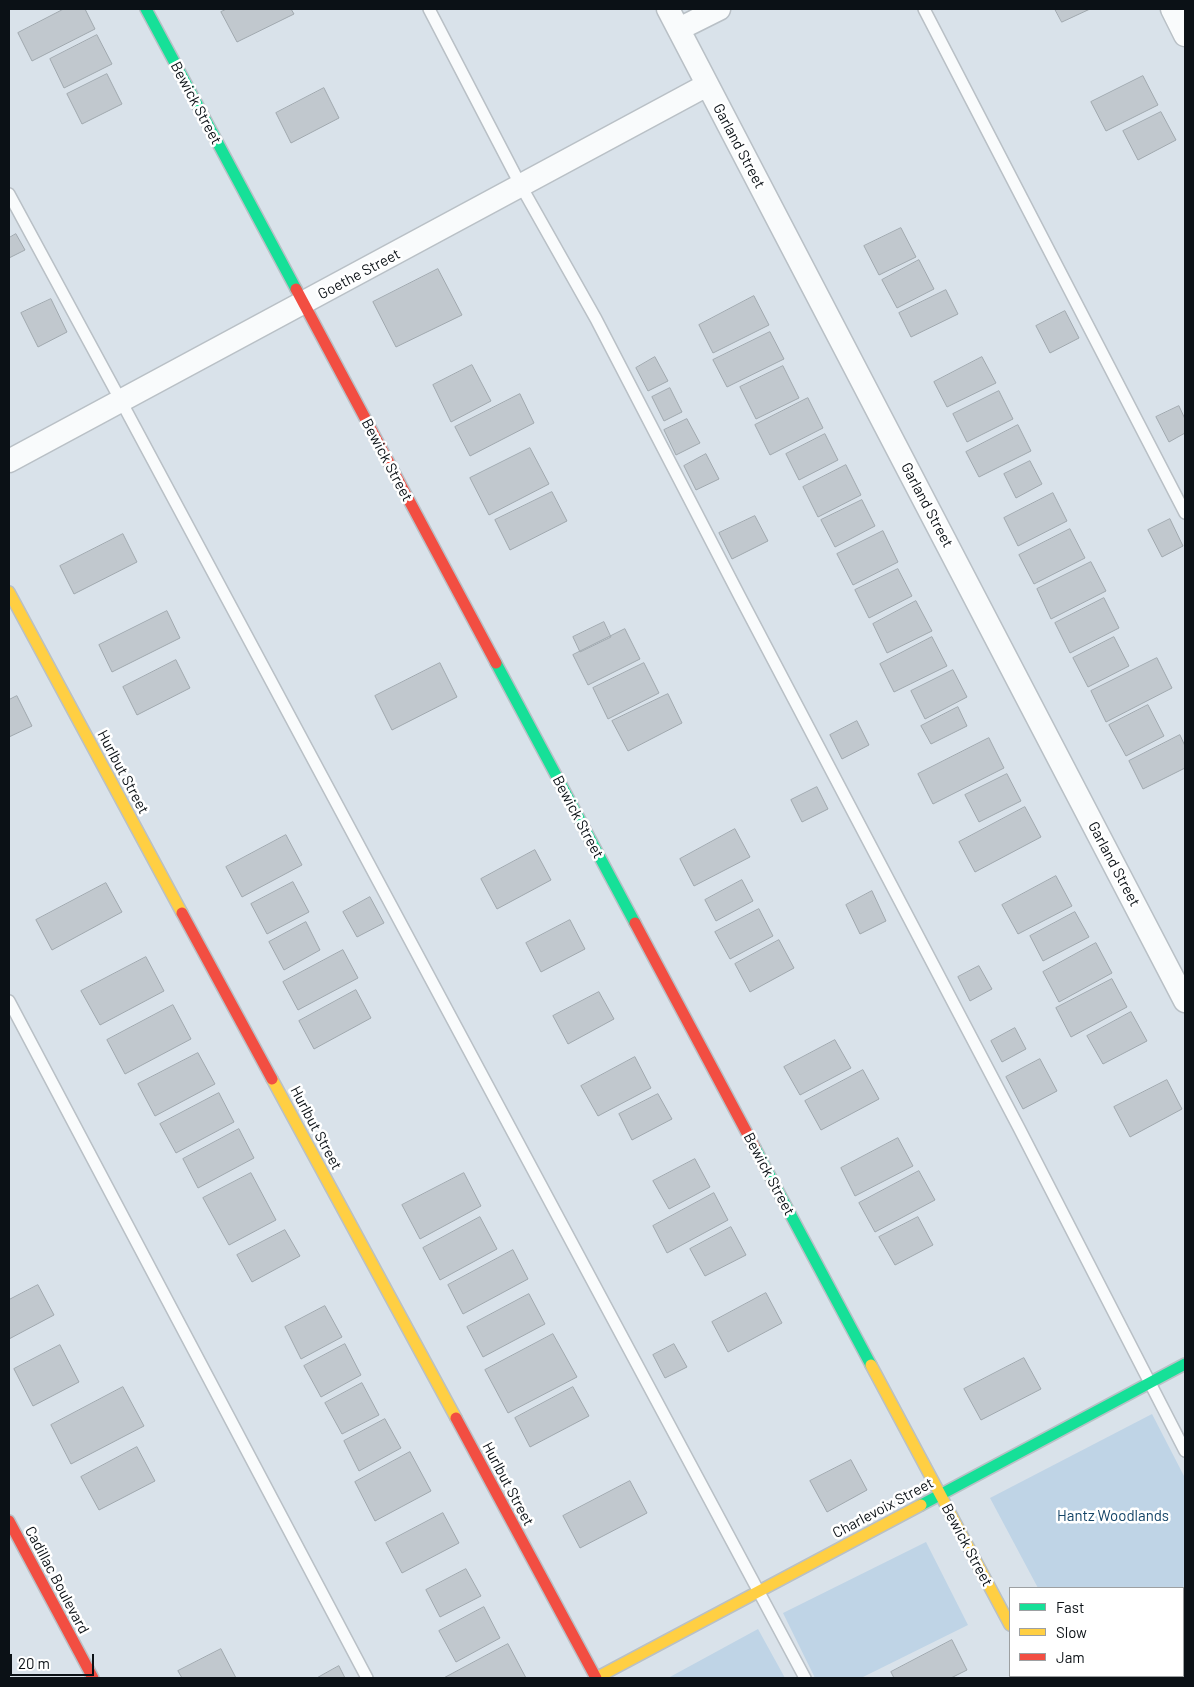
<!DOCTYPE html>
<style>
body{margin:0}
#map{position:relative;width:1194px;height:1687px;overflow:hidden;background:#d9e2ea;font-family:Barlow,sans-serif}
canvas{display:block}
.frame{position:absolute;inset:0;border:10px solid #0b1116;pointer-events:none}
.legend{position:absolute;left:1009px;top:1587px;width:175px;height:90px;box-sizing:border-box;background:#fff;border:1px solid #9da0a2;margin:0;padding:6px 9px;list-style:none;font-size:15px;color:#0b1116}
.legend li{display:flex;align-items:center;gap:10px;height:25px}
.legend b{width:25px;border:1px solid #9da0a2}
.scale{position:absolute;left:10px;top:1654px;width:84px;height:22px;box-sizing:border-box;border:2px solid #0b1116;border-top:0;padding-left:6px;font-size:15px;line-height:18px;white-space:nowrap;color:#0b1116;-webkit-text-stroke:4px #fff;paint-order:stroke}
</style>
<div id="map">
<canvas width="1194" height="1687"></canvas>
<div class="frame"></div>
<ul class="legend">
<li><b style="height:6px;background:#16e098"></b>Fast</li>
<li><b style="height:6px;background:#ffcf43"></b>Slow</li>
<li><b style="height:6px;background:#f24e42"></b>Jam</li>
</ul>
<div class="scale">20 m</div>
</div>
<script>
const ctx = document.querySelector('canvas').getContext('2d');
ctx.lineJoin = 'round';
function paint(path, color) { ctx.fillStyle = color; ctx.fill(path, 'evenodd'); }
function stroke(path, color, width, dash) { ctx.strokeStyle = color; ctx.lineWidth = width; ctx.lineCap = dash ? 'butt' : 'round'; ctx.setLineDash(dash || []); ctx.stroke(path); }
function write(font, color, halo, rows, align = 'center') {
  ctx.font = font + ' Barlow,sans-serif'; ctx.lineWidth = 5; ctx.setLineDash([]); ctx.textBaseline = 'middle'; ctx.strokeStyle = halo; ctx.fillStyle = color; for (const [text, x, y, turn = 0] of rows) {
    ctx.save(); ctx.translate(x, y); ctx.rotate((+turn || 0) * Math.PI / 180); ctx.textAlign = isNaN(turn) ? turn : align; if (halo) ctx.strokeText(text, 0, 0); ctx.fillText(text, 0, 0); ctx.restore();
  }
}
paint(new Path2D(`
 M1152,1414l33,64v200h-99l-1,-2h98v-88h-145l-48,-90z
 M926,1542l42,83 -107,53h-46l-32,-65z
 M758,1629l27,49h-117z`), '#bfd4e6');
const building = new Path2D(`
 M64,9h21l10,20 -63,32 -14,-28z
 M227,9h64l3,5 -57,28 -16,-30z
 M1055,9h35l-28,13z
 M97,35l15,29 -48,24 -14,-29z
 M107,74l15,30 -40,20 -15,-30z
 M1143,76l15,29 -52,26 -15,-29z
 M324,88l15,30 -48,25 -15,-30z
 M1161,112l15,28 -38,20 -15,-29z
 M901,228l15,29 -37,18 -15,-29z
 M16,234l9,16 -16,8v-20z
 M919,260l15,29 -37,19 -15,-28z
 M438,269l24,46 -66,32 -23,-45z
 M946,290l12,24 -47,23 -12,-24z
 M754,296l15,29 -56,28 -14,-28z
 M51,299l16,33 -29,15 -17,-34z
 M1065,311l14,27 -29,15 -14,-27z
 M770,332l14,27 -57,28 -14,-27z
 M655,357l13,24 -20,10 -12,-23z
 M982,357l14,26 -49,24 -13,-25z
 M472,365l19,36 -40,21 -18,-37z
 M783,366l16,32 -43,21 -16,-32z
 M670,388l12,24 -18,9 -12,-24z
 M999,391l14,28 -46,23 -14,-28z
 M520,394l14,29 -64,33 -15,-29z
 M808,398l15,30 -53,27 -15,-30z
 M1179,406l6,13v14l-16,9 -13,-25z
 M687,419l13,24 -24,12 -12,-25z
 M1018,425l13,26 -52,26 -13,-25z
 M825,434l13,26 -39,20 -13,-26z
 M530,448l19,36 -60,31 -19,-37z
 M706,454l13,25 -23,11 -12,-24z
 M1030,461l12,23 -26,14 -12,-24z
 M846,465l15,30 -43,22 -15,-30z
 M552,492l15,29 -57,29 -15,-30z
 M1053,493l14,28 -49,25 -14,-28z
 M862,500l13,26 -40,21 -14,-27z
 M755,516l13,25 -36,18 -13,-26z
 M1170,519l13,27 -21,11 -14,-27z
 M1070,529l15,29 -51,26 -15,-29z
 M883,531l15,31 -45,23 -16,-31z
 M123,534l14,28 -63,32 -14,-28z
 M1091,562l15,29 -55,28 -14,-30z
 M898,569l14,27 -43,22 -14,-28z
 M1104,598l15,30 -49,25 -15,-30z
 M916,601l16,30 -45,22 -14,-29z
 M167,611l13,27 -68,34 -13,-27z
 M604,622l7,15 -31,15 -7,-15z
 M625,629l15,30 -52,26 -15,-30z
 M932,637l15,29 -53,26 -14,-28z
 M1114,637l15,29 -41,21 -15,-29z
 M1157,658l15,30 -66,34 -15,-31z
 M176,660l14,28 -53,27 -14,-28z
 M440,663l17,34 -65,33 -17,-34z
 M644,663l15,30 -51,26 -15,-31z
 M953,670l14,27 -42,22 -14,-28z
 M668,694l14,29 -54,28 -16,-30z
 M17,696l15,30 -23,11v-37z
 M1148,705l16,31 -38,20 -17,-31z
 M958,707l9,19 -36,18 -10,-18z
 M857,721l12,24 -27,14 -12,-24z
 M1180,735l5,11v22l-42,21 -14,-28z
 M989,738l15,30 -71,36 -15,-30z
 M1007,774l14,27 -42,21 -14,-27z
 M817,787l11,22 -26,13 -11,-22z
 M1025,807l16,30 -66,35 -16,-30z
 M735,829l15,28 -56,29 -14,-27z
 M286,835l16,30 -60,32 -16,-30z
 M535,850l16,30 -54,29 -16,-30z
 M1056,876l16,30 -54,28 -16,-29z
 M742,880l11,21 -37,20 -11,-21z
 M293,882l16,30 -42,22 -16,-30z
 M106,883l16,29 -70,38 -16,-30z
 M872,891l14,30 -26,13 -14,-29z
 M370,897l14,26 -27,14 -14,-25z
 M759,909l14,27 -43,23 -15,-27z
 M1075,912l14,25 -46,24 -13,-25z
 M570,920l15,29 -44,23 -15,-29z
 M306,922l14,28 -36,20 -15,-28z
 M779,940l15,28 -44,24 -15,-28z
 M1096,943l16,30 -53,29 -16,-30z
 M343,950l15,28 -60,32 -15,-28z
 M146,957l18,34 -64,34 -19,-34z
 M979,966l13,23 -22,12 -12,-24z
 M1112,979l15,28 -56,30 -15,-29z
 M356,990l15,28 -57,31 -15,-28z
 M599,992l15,27 -46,25 -15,-28z
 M173,1005l18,34 -66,35 -18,-34z
 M1131,1012l16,29 -44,23 -16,-28z
 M1015,1028l11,21 -24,13 -11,-21z
 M835,1040l16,28 -51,27 -16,-28z
 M198,1053l17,31 -60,32 -17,-32z
 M635,1057l16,31 -53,28 -17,-30z
 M1040,1059l17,32 -34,18 -17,-32z
 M863,1070l16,29 -58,31 -16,-29z
 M1167,1080l15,29 -52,28 -16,-30z
 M219,1093l15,29 -58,31 -16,-29z
 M658,1094l14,25 -40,21 -13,-26z
 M239,1129l15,29 -56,30 -15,-29z
 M898,1138l15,28 -58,30 -14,-28z
 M695,1159l15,28 -41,22 -16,-28z
 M919,1171l16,29 -60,32 -16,-29z
 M251,1173l25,47 -47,25 -26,-47z
 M464,1173l17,33 -61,33 -18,-34z
 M714,1193l14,27 -61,33 -14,-27z
 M480,1217l17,32 -57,31 -17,-32z
 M918,1217l15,28 -38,20 -16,-28z
 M731,1227l15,28 -41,21 -15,-27z
 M285,1230l15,26 -48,26 -15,-27z
 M513,1250l15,29 -65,35 -15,-29z
 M38,1285l16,30 -45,24v-39z
 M766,1293l16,30 -54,29 -16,-30z
 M529,1294l16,30 -62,33 -16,-30z
 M325,1306l17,31 -41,22 -16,-32z
 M553,1334l24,43 -69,36 -23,-43z
 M345,1344l16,31 -40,22 -17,-31z
 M674,1344l13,23 -22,11 -12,-23z
 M60,1345l19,37 -46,24 -19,-37z
 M1024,1358l17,31 -60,31 -17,-31z
 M362,1383l17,32 -37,19 -17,-31z
 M123,1387l21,39 -73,38 -20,-39z
 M573,1387l16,29 -59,31 -15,-29z
 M385,1419l16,29 -42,23 -15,-30z
 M137,1447l18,34 -56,29 -18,-33z
 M410,1452l21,39 -56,30 -20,-39z
 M851,1460l16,30 -40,22 -17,-31z
 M630,1481l17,32 -67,35 -17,-32z
 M443,1513l16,30 -57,30 -16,-30z
 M466,1569l15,27 -41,21 -14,-27z
 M484,1607l16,31 -44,24 -17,-31z
 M952,1640l15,30 -16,8h-57l-3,-6z
 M508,1644l18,34h-82z
 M221,1649l15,29h-54l-4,-7z
 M339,1666l6,12h-28z`);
paint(building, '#c1c8ce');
stroke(building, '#a0a8ae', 1);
const lane = new Path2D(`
 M429,9l92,177 75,133 143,276 280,533 166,323
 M924,9l261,504
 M9,194l112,207 684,1277
 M9,1001l358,677`);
const street = new Path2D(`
 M668,9l517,992
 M1172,9l13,26
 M679,29l40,-20
 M9,461l698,-376
 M1037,1676l1,2`);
const fast = new Path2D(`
 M146,9l150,280
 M496,663l139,260
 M755,1148l116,217
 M921,1505l264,-141`);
const slow = new Path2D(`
 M9,592l173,321
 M272,1079l184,339
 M871,1365l139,260
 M596,1678l325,-173`);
const jam = new Path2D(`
 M296,289l200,374
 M182,913l90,166
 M635,923l120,225
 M456,1418l140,260
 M9,1521l84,157`);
stroke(lane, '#b9c0c6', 14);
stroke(street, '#b9c0c6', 25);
stroke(fast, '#b9c0c6', 14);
stroke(slow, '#b9c0c6', 14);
stroke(jam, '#b9c0c6', 14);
stroke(lane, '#f9fbfc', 11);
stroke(street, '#f9fbfc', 22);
stroke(fast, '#16e098', 11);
stroke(slow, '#ffcf43', 11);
stroke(jam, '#f24e42', 11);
write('15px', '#0b1116', '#fff', [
 ["Bewick Street",196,103,62],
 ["Garland Street",739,146,62],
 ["Goethe Street",359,274,-28],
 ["Bewick Street",387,460,62],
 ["Garland Street",927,505,62],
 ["Hurlbut Street",123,772,62],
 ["Bewick Street",578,817,62],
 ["Garland Street",1114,864,62],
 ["Hurlbut Street",316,1128,62],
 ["Bewick Street",769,1174,62],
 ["Hurlbut Street",508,1484,62],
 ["Charlevoix Street",883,1508,-28],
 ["Bewick Street",967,1545,62],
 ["Cadillac Boulevard",57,1580,62]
]);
write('15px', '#134467', '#fff', [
 ["Hantz Woodlands",1113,1516]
]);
</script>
